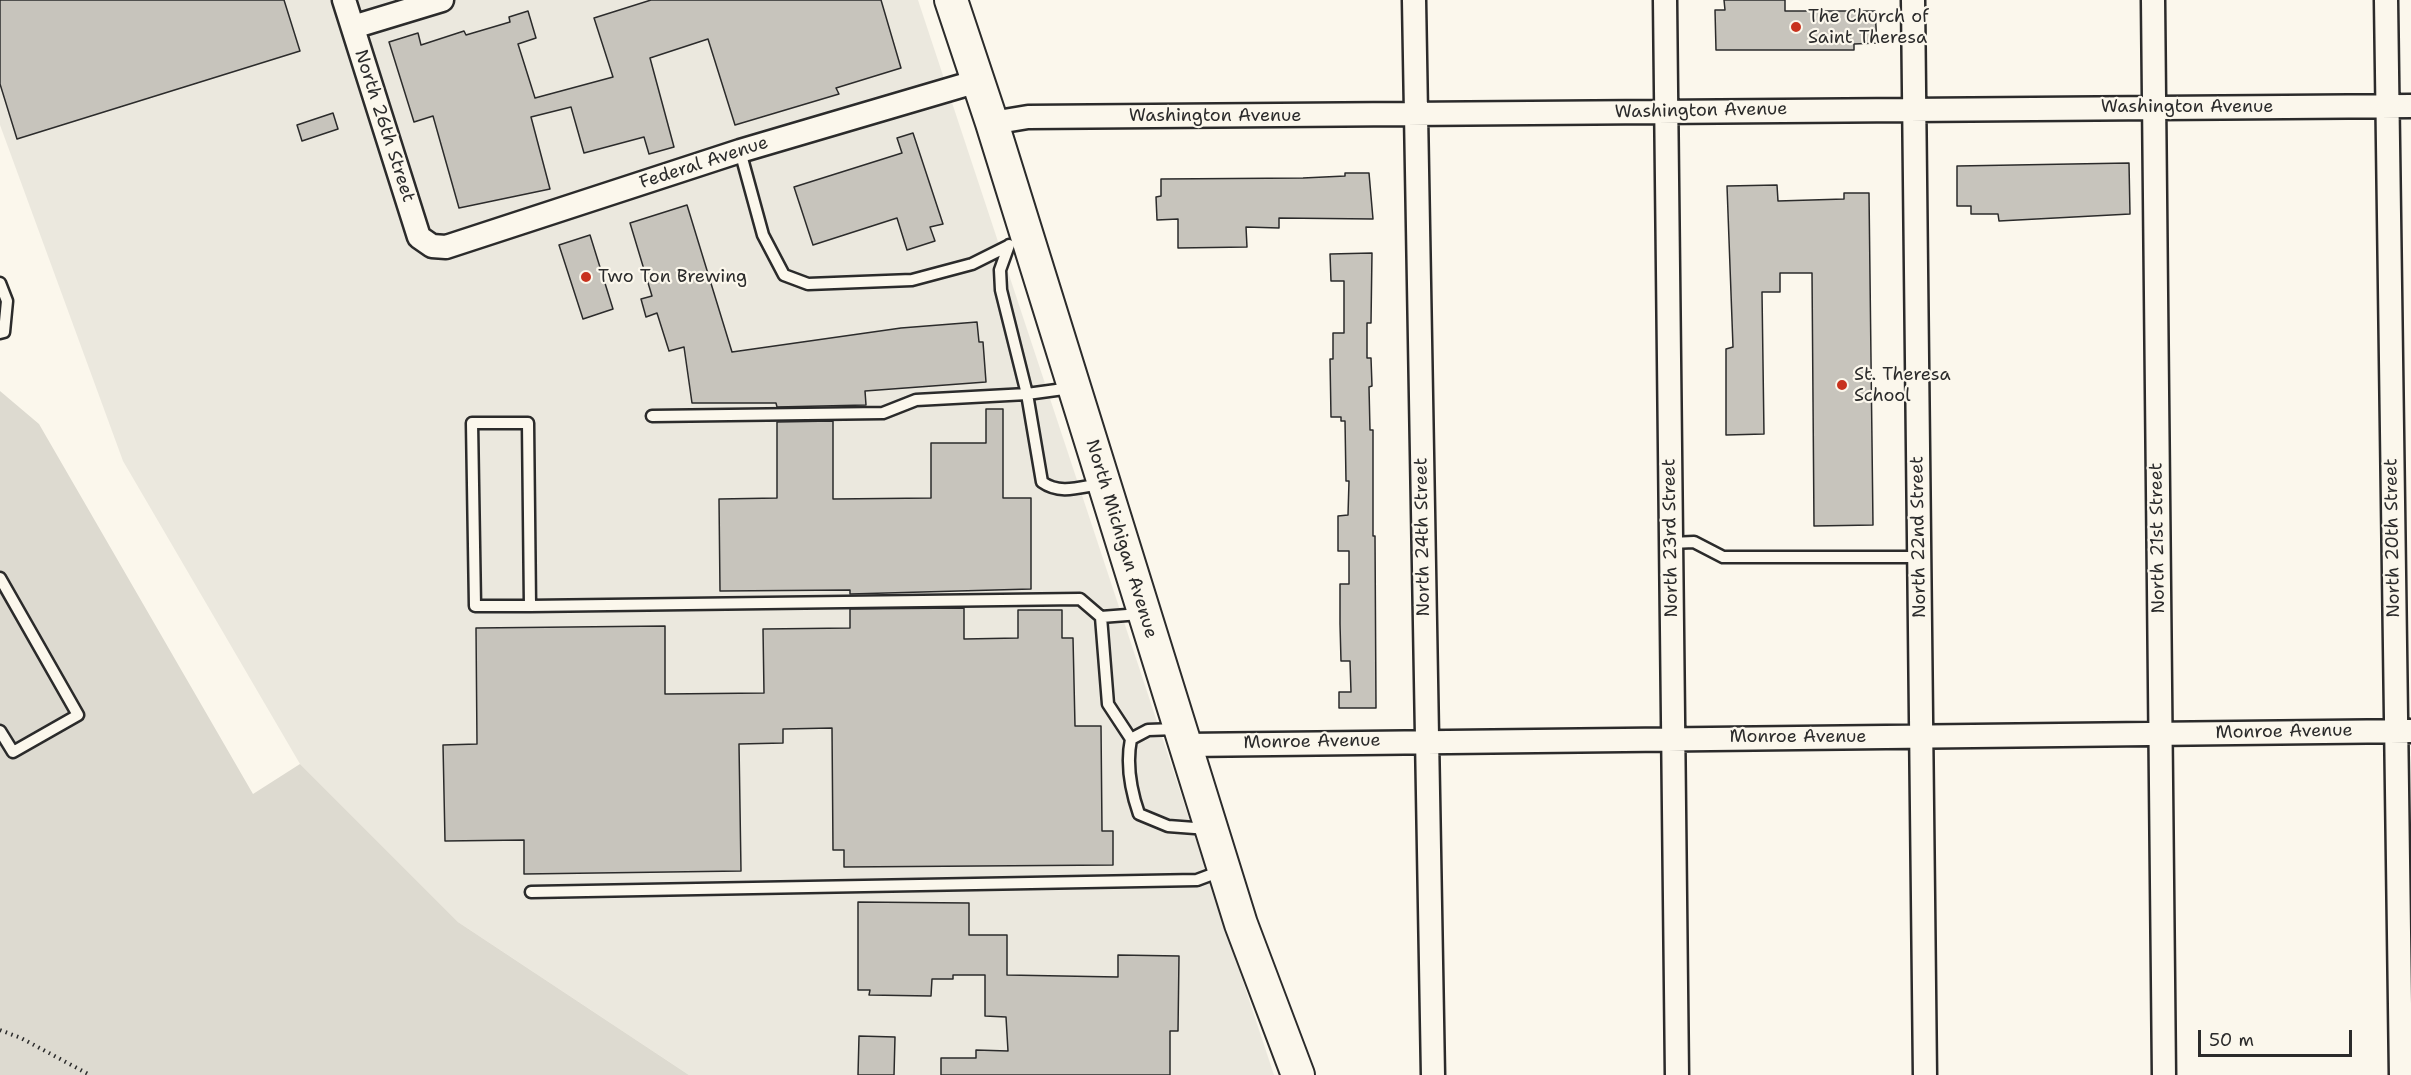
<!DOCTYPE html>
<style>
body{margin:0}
#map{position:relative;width:2411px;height:1075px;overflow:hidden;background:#fbf7ec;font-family:"Shantell Sans",sans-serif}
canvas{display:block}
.scale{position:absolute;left:2198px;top:1030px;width:154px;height:27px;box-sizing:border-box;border:3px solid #2b2b2b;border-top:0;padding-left:8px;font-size:18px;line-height:21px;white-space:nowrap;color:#2b2b2b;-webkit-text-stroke:4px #fbf7ec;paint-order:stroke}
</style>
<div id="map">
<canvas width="2411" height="1075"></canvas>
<div class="scale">50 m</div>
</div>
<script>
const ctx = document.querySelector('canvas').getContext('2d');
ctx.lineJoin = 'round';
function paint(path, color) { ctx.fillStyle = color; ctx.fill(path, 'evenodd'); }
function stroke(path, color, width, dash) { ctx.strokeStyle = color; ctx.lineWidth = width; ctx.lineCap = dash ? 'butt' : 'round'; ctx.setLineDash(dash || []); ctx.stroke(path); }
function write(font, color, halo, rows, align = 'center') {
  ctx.font = font + ' "Shantell Sans",sans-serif'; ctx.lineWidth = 4.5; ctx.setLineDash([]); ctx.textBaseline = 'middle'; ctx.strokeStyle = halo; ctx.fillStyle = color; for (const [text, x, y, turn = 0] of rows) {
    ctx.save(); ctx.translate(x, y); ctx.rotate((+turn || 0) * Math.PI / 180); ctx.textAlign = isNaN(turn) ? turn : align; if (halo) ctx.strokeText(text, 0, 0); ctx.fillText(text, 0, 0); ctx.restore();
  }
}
paint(new Path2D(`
 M0,0h918l356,1075h-585l-231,-153 -158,-158 -177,-303 -123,-336z`), '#ebe8de');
paint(new Path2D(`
 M0,391l39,33 214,370 47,-30 158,158 231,153h-689z`), '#dddad0');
const building = new Path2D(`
 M0,0h284l16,51 -283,88 -17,-55z
 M651,0h230l20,68 -65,20 3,6 -104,31 -27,-86 -58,19 24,89 -25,7 -5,-17 -60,16 -13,-46 -40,10 19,72 -91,19 -26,-92 -19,6 -25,-80 29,-9 3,12 43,-14 2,4 44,-13 -1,-5 19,-6 8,27 -18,6 17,54 78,-21 -19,-59z
 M1724,0h61v11h90l2,32 -23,1v6h-138l-1,-40h10z
 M333,113l5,16 -36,12 -5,-16z
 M913,133l30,91 -13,3 5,14 -28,9 -10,-32 -84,27 -19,-58 108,-34 -5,-15z
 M2129,163l1,51 -131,7 -1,-7h-27v-8h-14v-40z
 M1345,173h24l4,46 -94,-1v10l-33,-1 1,20 -69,1v-29l-21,1 -1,-23 5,-1v-17l142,-1 42,-2z
 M1777,185l1,16 66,-2v-6h25l4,332 -59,1 -2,-253h-32v19h-18l2,142 -38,1v-86l7,-2 -6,-161z
 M687,205l45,147 169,-24 76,-6 2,20h4l3,40 -121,9 1,14 -89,2 -1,-4h-84l-8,-56 -15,4 -12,-38 -11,4 -5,-18 11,-3 -22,-73z
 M590,235l23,74 -30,10 -24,-74z
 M1372,253l-1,70h-4v35h4l1,28 -3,1 1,43h3v106h2l1,172h-37v-16h12l-1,-31h-9l-1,-37v-40h9v-33h-11v-35l10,-1 1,-34h-3l-1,-60h-4v-4h-10l-1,-58h3v-26h11v-52h-13l-1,-27z
 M986,409h17v89h28v91l-181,5v-4l-130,1 -1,-92 58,-1v-76l56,-1v78l98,-1v-55h55z
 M964,608v31l54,-1v-28h44v28h11l2,88h26l1,105h11v34l-269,2v-17h-11l-1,-122 -49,1v14l-44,1 2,127 -217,3v-34l-79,1 -2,-96 34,-1 -1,-116 189,-2v68l99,-1 -1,-64 87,-1v-19z
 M858,902l111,1v32h38v40l111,2v-22l61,1 -1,75h-8v44h-229v-17h35v-8l32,1 -2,-34 -21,-1v-41h-32v4h-21l-1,17 -62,-1 1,-5h-12z
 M859,1036l36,1 -1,38h-36z`);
paint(building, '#c7c4bc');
stroke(building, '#2b2b2b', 1.5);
const lane = new Path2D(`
 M740,151l23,84 21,40 24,9 104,-4 60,-16 36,-18
 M1009,245l-9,25 1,20 26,104 15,88c18,13 38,5 59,2
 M0,283l7,18 -3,31 -4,1
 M652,416l231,-3 33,-13 111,-6 44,-6
 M1671,543l23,-1 29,15h197
 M0,578l78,137 -65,37 -13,-21
 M530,606l-2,-183h-56l3,183h55l550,-7 21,18
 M1176,729l-28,1 -17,9c-5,25 0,52 8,75l29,12 40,3
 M1131,739l-23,-35 -7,-87 39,-3
 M531,892l666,-12 24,-9`);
const street = new Path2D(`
 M344,0l75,237 13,9 14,1 294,-96 238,-70
 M1414,0l19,1075
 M1665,0l12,1075
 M1913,0l12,1075
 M2153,0l11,1075
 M2386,0l15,1075
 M353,27l89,-27
 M992,123l36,-6 1383,-11
 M1186,745l1225,-14`);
const secondary = new Path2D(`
 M951,0l41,123 249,801 57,151`);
stroke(lane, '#2b2b2b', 15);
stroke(street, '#2b2b2b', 27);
stroke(secondary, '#2b2b2b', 36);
stroke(new Path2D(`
 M0,1030l21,8 69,37`), '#2b2b2b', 4, [1.5, 4.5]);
stroke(lane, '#fbf7ec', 10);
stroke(street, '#fbf7ec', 22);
stroke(secondary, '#fbf7ec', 32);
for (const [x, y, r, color] of [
 [1796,27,6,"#c8321e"],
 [586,277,6,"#c8321e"],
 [1842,385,6,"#c8321e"]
]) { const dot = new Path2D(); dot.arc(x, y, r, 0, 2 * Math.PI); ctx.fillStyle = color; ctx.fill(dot); stroke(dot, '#fbf7ec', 2); }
write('18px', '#2b2b2b', '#fbf7ec', [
 ["The Church of",1808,17],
 ["Saint Theresa",1808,38],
 ["Two Ton Brewing",598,277],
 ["St. Theresa",1854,375],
 ["School",1854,396]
], 'left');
write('18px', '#2b2b2b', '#fbf7ec', [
 ["Washington Avenue",2187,107],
 ["Washington Avenue",1701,111,-1],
 ["Washington Avenue",1215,116],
 ["North 26th Street",384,126,72],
 ["Federal Avenue",704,163,-18],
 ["North 24th Street",1423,537,-91],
 ["North 22nd Street",1919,537,-91],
 ["North 23rd Street",1671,538,-91],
 ["North 21st Street",2158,538,-91],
 ["North 20th Street",2393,538,-91],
 ["North Michigan Avenue",1121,539,73],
 ["Monroe Avenue",2284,732,-1],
 ["Monroe Avenue",1798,737],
 ["Monroe Avenue",1312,742,-1]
]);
</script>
